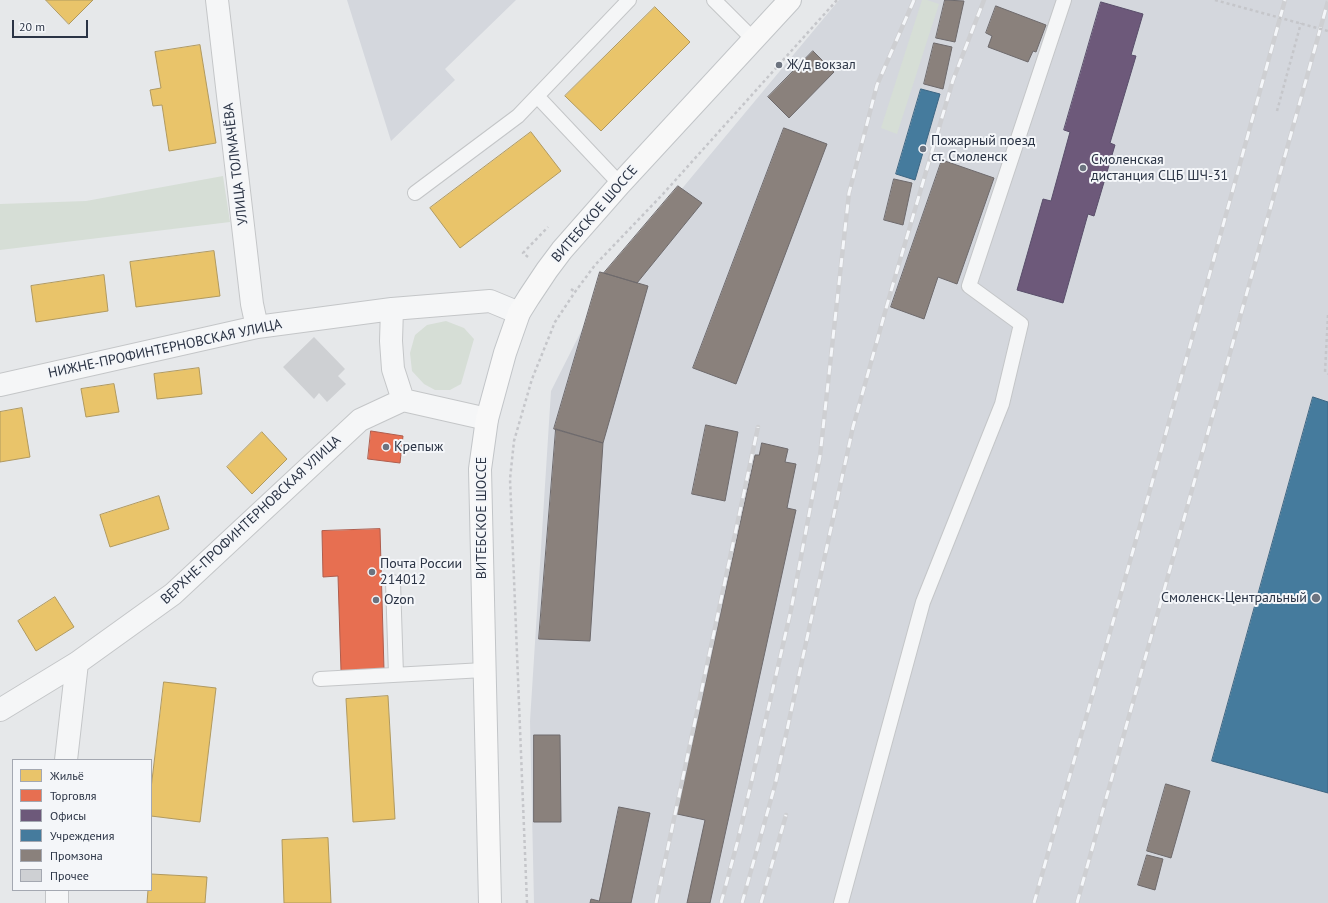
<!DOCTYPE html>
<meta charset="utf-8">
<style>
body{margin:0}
#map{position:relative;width:1328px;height:903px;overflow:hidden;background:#e6e8ea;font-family:"PT Sans",sans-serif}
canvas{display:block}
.legend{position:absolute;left:12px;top:759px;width:140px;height:132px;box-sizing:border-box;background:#f4f6f9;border:1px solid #a4a8b1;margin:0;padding:5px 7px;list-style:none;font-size:12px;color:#2b3445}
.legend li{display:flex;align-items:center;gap:8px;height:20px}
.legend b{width:20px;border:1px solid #a4a8b1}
.scale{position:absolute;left:12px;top:20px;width:76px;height:18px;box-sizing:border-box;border:2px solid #2b3445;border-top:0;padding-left:5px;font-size:12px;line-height:14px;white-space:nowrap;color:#2b3445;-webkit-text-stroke:3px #f4f6f9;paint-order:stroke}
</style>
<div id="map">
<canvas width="1328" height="903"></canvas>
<ul class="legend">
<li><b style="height:11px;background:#e9c46a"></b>Жильё</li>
<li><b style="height:11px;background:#e76f51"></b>Торговля</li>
<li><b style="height:11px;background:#6d597a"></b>Офисы</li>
<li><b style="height:11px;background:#457b9d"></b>Учреждения</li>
<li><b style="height:11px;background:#8a817c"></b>Промзона</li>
<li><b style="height:11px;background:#ced0d3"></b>Прочее</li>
</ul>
<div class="scale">20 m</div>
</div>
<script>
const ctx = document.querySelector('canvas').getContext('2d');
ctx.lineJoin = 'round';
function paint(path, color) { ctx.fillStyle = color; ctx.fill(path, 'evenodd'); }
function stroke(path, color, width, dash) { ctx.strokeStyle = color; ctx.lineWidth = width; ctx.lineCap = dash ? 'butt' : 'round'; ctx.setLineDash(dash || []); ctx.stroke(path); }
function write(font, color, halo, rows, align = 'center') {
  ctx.font = font + ' "PT Sans",sans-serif'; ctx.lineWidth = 4; ctx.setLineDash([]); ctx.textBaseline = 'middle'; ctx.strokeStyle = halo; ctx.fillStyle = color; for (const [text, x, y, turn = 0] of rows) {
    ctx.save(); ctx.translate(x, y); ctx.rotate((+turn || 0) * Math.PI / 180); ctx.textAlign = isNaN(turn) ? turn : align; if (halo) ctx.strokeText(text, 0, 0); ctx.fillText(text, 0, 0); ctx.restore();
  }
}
paint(new Path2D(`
 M347,0h169l-71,69 10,11 -64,61z
 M839,0h489v903h-794l-4,-182 21,-330 55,-109 64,-79z`), '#d4d7dd');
paint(new Path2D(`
 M922,0h5l12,4 -42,130 -16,-6z
 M223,176l7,46 -230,28v-46l86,-3z
 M446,321l18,7 10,11 -13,45 -11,6h-15l-11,-6 -12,-13 -2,-18 5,-18 12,-10z`), '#d6ded6');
const homes = new Path2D(`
 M46,0h47l-24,24z
 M655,7l35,35 -89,89 -36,-35z
 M200,45l16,98 -47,8 -7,-46 -9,1 -3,-16 11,-2 -6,-36z
 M531,132l30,39 -101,77 -30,-40z
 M214,251l6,45 -84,11 -6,-45z
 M104,275l4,36 -72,11 -5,-36z
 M199,368l3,26 -45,5 -3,-25z
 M114,384l5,28 -33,5 -5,-28z
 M22,408l8,49 -30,5v-50z
 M262,432l25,27 -35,35 -25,-27z
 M159,496l10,33 -59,18 -10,-32z
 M55,597l19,30 -38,24 -18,-30z
 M164,682l52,6 -16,134 -49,-6v-27z
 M388,696l7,123 -42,3 -7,-123z
 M328,838l3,65h-47l-2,-63z
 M151,874l56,3 -2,26h-58l1,-13h3z`);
paint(homes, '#e9c46a');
stroke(homes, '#b0995f', 1);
const shops = new Path2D(`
 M371,431l32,5 -3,27 -32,-4z
 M380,529l4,141 -43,1 -3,-95 -15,1 -1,-46z`);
paint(shops, '#e76f51');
stroke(shops, '#af5d4d', 1);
const offices = new Path2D(`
 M1101,2l42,12 -12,41 5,1 -26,87 5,2 -21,71 -6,-2 -25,89 -46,-13 26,-91 8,2 19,-69 -6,-2z`);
paint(offices, '#6d597a');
stroke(offices, '#594e6a', 1);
const public = new Path2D(`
 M921,89l19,5 -25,86 -19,-6z
 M1313,397l15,5v391l-116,-32z`);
paint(public, '#457b9d');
stroke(public, '#3d6683', 1);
const industry = new Path2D(`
 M945,0l19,1 -9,41 -19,-4z
 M996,6l50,19 -10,27 -3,-1 -5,11 -40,-15 4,-11 -6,-3z
 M934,43l18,4 -9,42 -19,-5z
 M813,51l21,21 -45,46 -21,-21z
 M784,128l43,16 -91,240 -43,-16z
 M942,160l52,18 -37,106 -19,-7 -14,42 -33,-12z
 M894,179l18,4 -9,42 -19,-5z
 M678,186l24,17 -65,80 -33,-10z
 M600,272l48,14 -45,157 -49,-14z
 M706,425l32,7 -13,69 -33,-7z
 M556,429l47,14 -13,198 -51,-2z
 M762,443l26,6 -3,13 11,2 -9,44 9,2 -86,393h-23l18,-83 -28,-6 78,-359h4z
 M534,735h26l1,87h-27z
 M1166,784l24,7 -19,67 -24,-7z
 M619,807l31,6 -19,90h-41l1,-4 8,2z
 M1147,855l16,4 -8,31 -17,-5z`);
paint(industry, '#8a817c');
stroke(industry, '#6e6a6c', 1);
paint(new Path2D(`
 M314,337l31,32 -7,7 8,8 -19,18 -8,-9 -5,6 -31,-32z`), '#ced0d3');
const service = new Path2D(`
 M714,0l39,39
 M537,96l83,88
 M415,193l103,-77 111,-116
 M393,582l3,93
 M320,679l164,-9
 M841,903l82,-301 79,-198 19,-80 -52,-38 95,-286`);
const minor = new Path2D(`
 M217,0l35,304 5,23
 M392,309l-1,32 2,28 10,31
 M0,385l257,-58 135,-18 98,-8 29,12
 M0,710l77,-47 96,-69 187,-174 43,-20 84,19
 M66,760l11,-97
 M57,903v-13`);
const primary = new Path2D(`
 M490,903l-10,-434 7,-50 18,-66 14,-40 10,-16 18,-27 15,-20 58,-66 170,-184`);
stroke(service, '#c4c6c8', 16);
stroke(minor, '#c4c6c8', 24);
stroke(primary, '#c2c5c8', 24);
stroke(new Path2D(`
 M1277,111l24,-88
 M528,257l-5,-4 25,-26
 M571,289l4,3
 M1328,315l-3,57 3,2
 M527,903l-17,-424 4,-38 18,-62 23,-57 20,-30 20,-27 68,-71 174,-194`), '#c5c6ca', 2.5, [3, 3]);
stroke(service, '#f5f6f7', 14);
stroke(minor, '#f5f6f7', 22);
stroke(primary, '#f8f8f8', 22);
const rail = new Path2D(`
 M656,903l102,-476
 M721,903l17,-63 53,-230 29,-154 29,-263 28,-108 37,-85
 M742,903l33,-118 78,-358 36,-129 64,-218 31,-80
 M761,903l25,-88
 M1034,903l127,-452 124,-451
 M1077,903l251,-902`);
stroke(rail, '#cecfd2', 4.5);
stroke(rail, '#f4f6f9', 3, [9]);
stroke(new Path2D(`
 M1215,0l113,31`), '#c5c6ca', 2.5, [3, 3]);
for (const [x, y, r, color] of [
 [779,65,4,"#6c737f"],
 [923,149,4,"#6c737f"],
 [1083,168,4,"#6c737f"],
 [386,447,4,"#6c737f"],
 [372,572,4,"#6c737f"],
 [1316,598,5,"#6c737f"],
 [376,600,4,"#6c737f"]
]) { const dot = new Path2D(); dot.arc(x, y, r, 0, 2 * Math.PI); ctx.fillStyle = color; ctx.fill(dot); stroke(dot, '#f4f6f9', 1.5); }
write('14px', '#2b3445', '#f4f6f9', [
 ["Ж/д вокзал",787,65],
 ["Пожарный поезд",931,141],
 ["ст. Смоленск",931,157],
 ["Смоленская",1091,160],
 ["дистанция СЦБ ШЧ-31",1091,176],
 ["Крепыж",394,447],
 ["Почта России",380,564],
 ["214012",380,580],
 ["Смоленск-Центральный",1307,598,"right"],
 ["Ozon",384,600]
], 'left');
write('14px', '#2b3445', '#f4f6f9', [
 ["УЛИЦА ТОЛМАЧЁВА",236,164,-97],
 ["ВИТЕБСКОЕ ШОССЕ",595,214,-49],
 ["НИЖНЕ-ПРОФИНТЕРНОВСКАЯ УЛИЦА",165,349,-12],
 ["ВИТЕБСКОЕ ШОССЕ",482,518,-90],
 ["ВЕРХНЕ-ПРОФИНТЕРНОВСКАЯ УЛИЦА",251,520,-43]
]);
</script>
